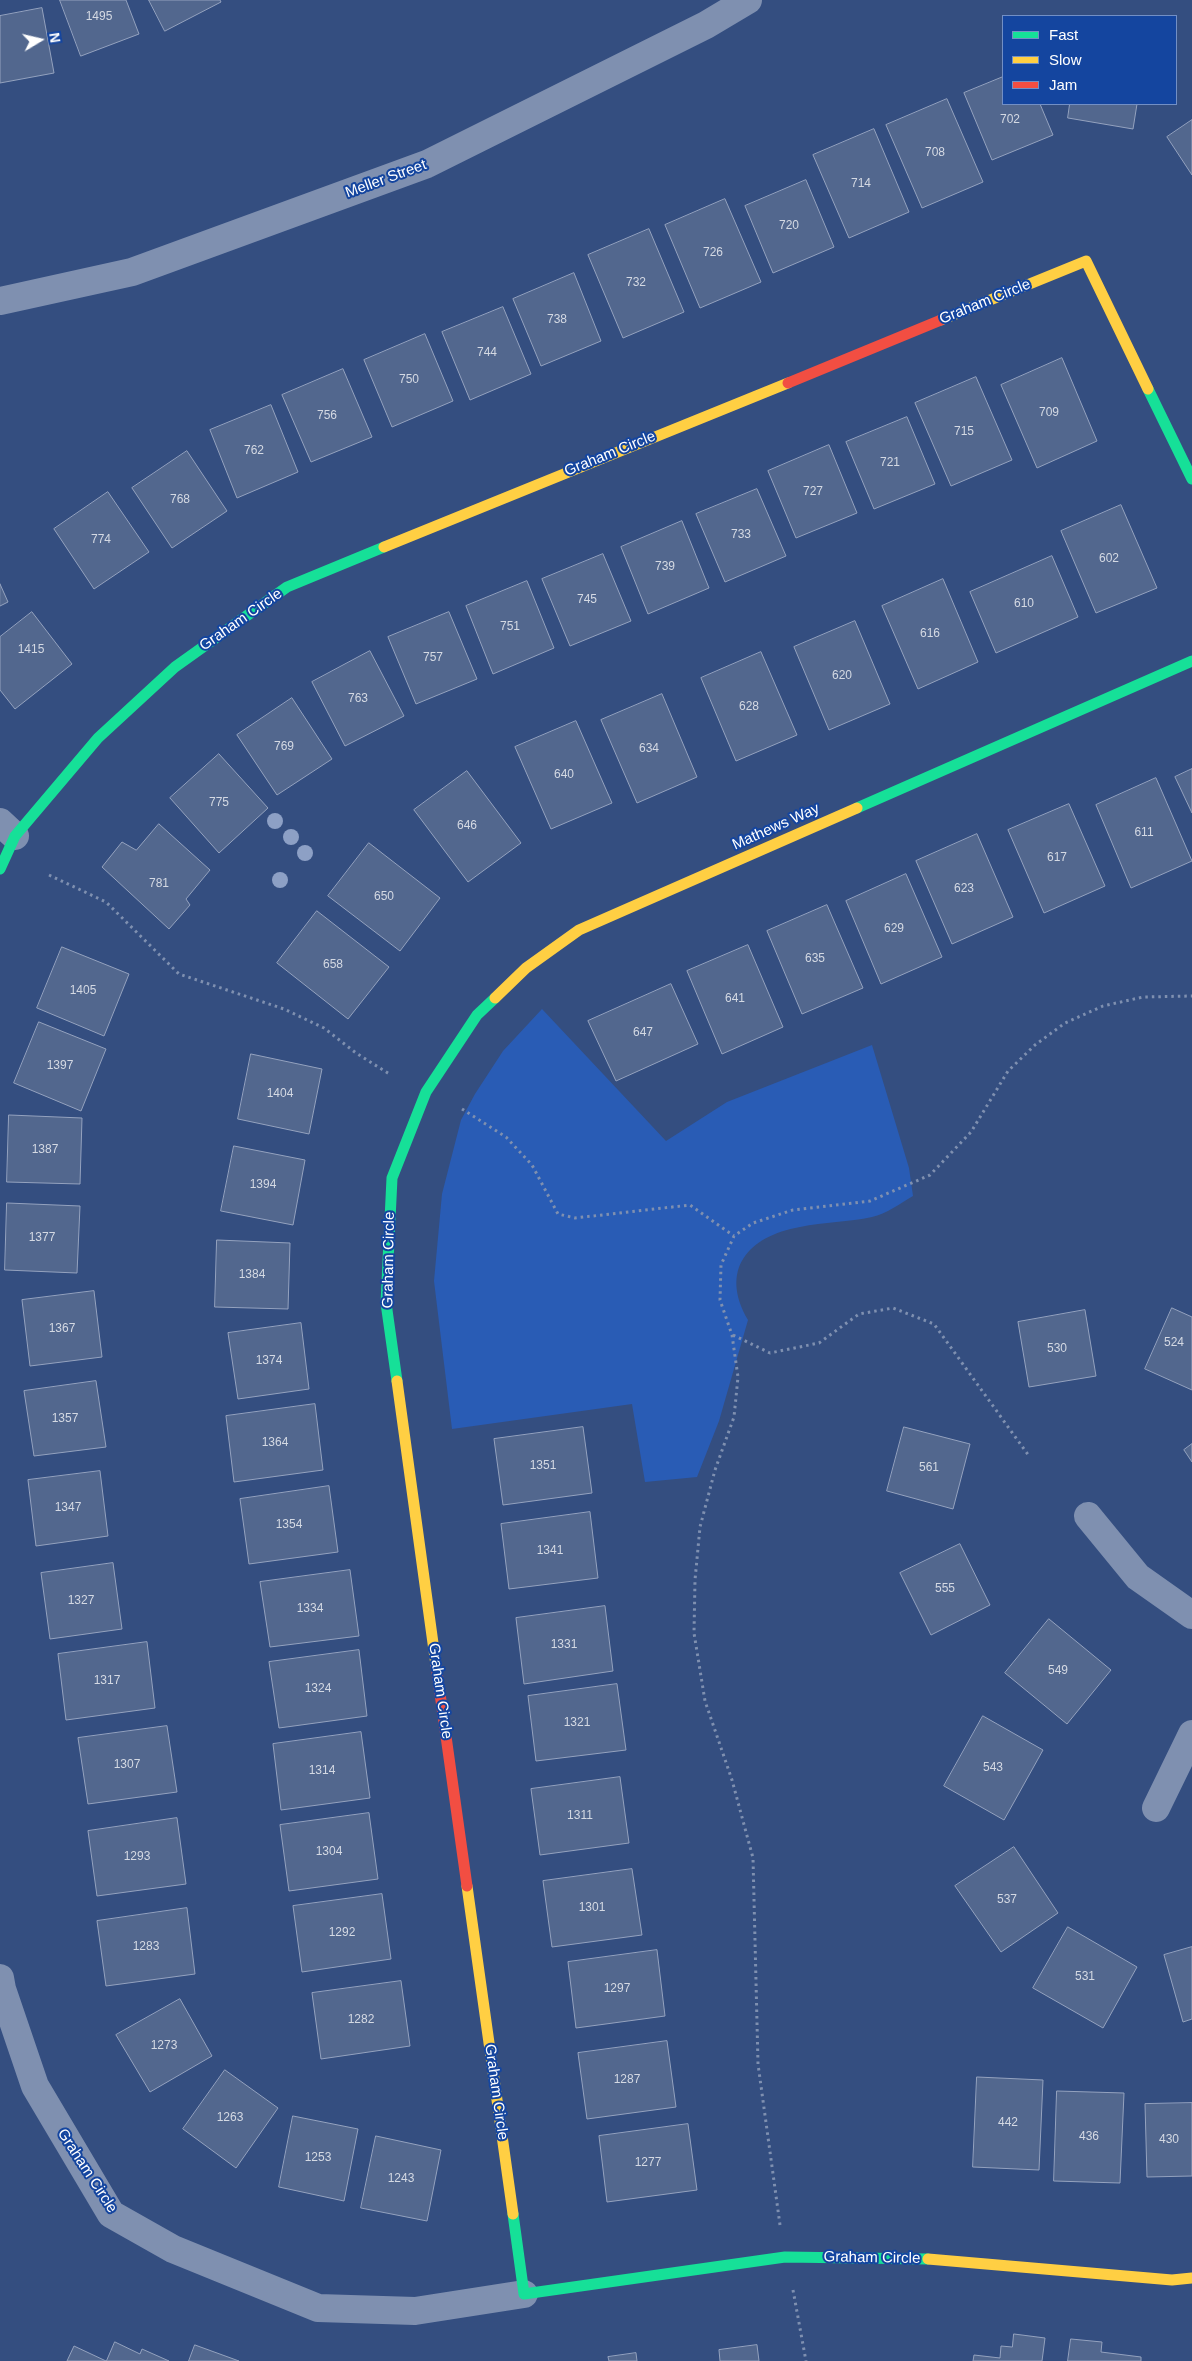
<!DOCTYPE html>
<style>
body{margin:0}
#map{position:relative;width:1192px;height:2361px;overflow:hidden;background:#344e80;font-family:Arial,sans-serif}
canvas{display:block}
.legend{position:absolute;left:1002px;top:15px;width:175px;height:90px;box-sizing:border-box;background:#14459f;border:1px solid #728fc5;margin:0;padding:6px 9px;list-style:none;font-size:15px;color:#fff}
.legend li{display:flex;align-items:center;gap:10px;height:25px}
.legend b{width:25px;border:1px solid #728fc5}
.north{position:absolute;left:15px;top:15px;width:50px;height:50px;-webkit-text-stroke:4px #14459f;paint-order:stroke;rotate:81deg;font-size:14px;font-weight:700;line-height:20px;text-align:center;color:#fff}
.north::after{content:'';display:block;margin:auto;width:18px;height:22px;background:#fff;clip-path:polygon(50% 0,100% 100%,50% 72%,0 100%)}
</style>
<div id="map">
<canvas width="1192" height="2361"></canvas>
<ul class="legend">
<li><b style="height:6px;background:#16e098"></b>Fast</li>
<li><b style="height:6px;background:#ffcf43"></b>Slow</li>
<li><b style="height:6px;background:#f24e42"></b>Jam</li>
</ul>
<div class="north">N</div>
</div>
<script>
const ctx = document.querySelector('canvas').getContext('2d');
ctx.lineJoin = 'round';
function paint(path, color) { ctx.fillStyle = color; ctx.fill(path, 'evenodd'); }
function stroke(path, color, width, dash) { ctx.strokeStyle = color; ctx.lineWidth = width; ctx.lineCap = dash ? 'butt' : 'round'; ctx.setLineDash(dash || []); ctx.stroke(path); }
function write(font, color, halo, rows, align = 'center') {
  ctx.font = font + ' Arial,sans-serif'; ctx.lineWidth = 4; ctx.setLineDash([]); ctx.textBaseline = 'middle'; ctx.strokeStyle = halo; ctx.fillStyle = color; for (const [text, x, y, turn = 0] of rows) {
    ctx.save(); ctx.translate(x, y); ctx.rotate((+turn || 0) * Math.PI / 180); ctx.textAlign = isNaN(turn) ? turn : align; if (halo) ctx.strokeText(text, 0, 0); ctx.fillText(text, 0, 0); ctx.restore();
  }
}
paint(new Path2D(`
 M542,1009l124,132 61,-39 145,-57 37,123 4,28c-12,7 -27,18 -41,21 -23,5 -48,5 -72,10 -52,9 -81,43 -52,93l-29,101 -22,56 -52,5 -13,-78 -180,25 -18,-148 8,-87 19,-74 14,-26 28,-43z`), '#295cb5');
const building = new Path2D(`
 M60,0h66l13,34 -58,22z
 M149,0h71l1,2 -56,29z
 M42,8l12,65 -54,10v-67z
 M1003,77v27h37l13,31 -61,25 -28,-67z
 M947,99l36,83 -61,26 -36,-83z
 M1070,104h67l-4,25 -65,-11z
 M1192,120v55l-25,-38z
 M874,129l35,83 -60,26 -36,-83z
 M806,180l28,67 -61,26 -28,-67z
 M725,199l36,83 -61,26 -35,-83z
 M649,229l35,83 -61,26 -35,-83z
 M574,273l27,68 -60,25 -28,-67z
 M503,307l28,67 -61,26 -28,-68z
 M425,334l28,67 -61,26 -28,-67z
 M1062,358l35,83 -60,27 -36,-83z
 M343,369l29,68 -61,25 -29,-67z
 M976,377l36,83 -61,26 -36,-83z
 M271,405l27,67 -61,26 -27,-68z
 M907,417l28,67 -61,25 -28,-67z
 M829,445l28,68 -61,25 -28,-67z
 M187,451l40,60 -55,37 -40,-60z
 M757,489l29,67 -61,26 -29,-68z
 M108,492l41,60 -55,37 -40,-60z
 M1121,505l36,83 -61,25 -35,-82z
 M682,521l27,67 -61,26 -27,-67z
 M603,554l28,67 -61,25 -28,-67z
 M1052,556l26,61 -82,36 -26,-61z
 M943,579l35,83 -60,27 -36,-83z
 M527,581l27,67 -61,26 -27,-68z
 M0,584l8,18 -8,4z
 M32,612l40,52 -57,45 -15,-19v-53z
 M449,612l28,67 -61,25 -28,-67z
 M855,621l35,83 -61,26 -35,-83z
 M370,651l34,65 -59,30 -33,-64z
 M761,652l36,83 -61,26 -35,-83z
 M662,694l35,83 -60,26 -36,-83z
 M292,698l40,61 -55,36 -40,-60z
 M576,721l36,82 -61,26 -36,-82z
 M219,754l49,54 -49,45 -49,-55z
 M1192,769v44l-17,-36z
 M467,771l54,72 -53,39 -54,-72z
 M1156,778l36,83 -61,27 -35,-83z
 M1069,804l36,82 -61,27 -36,-83z
 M159,824l51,46 -24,29 4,6 -21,24 -67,-62 20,-25 14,8z
 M977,834l36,83 -61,27 -36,-83z
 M369,843l71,55 -40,53 -72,-55z
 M906,874l36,83 -61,27 -35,-83z
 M827,905l36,83 -61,26 -35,-83z
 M317,911l72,56 -41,52 -71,-56z
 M748,945l35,82 -61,27 -35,-83z
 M62,947l67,27 -25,62 -67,-28z
 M671,984l27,60 -82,37 -28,-60z
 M39,1022l67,27 -25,62 -67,-28z
 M251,1054l71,15 -13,65 -71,-15z
 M9,1115l73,3 -2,66 -73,-2z
 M234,1146l71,14 -12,65 -72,-14z
 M7,1203l73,3 -3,67 -72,-3z
 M217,1240l73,3 -2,66 -73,-2z
 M94,1291l8,66 -72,9 -8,-66z
 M1172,1308l20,9v73l-47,-21z
 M1085,1310l11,66 -67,11 -11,-65z
 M301,1323l8,66 -71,10 -10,-66z
 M96,1381l10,66 -72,9 -10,-65z
 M315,1404l8,66 -89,12 -8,-66z
 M583,1427l9,66 -89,12 -9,-66z
 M904,1427l66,17 -17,65 -66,-18z
 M1192,1444v18l-8,-12z
 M100,1471l8,65 -72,10 -8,-66z
 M329,1486l9,66 -89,12 -9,-65z
 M590,1512l8,66 -89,11 -8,-65z
 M960,1544l30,61 -59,30 -31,-62z
 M113,1563l9,66 -72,10 -9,-66z
 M350,1570l9,66 -89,11 -10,-65z
 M605,1606l8,65 -89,13 -8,-66z
 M1049,1619l62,51 -44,54 -62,-51z
 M147,1642l8,66 -89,12 -8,-66z
 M359,1650l8,66 -88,12 -10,-66z
 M617,1684l9,66 -90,11 -8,-65z
 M983,1716l60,34 -39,70 -60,-34z
 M167,1726l10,66 -89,12 -10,-66z
 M361,1732l9,66 -89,12 -8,-66z
 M620,1777l9,66 -89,12 -9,-66z
 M369,1813l9,66 -89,12 -9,-66z
 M177,1818l9,66 -89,12 -9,-65z
 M1014,1847l44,66 -57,39 -46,-66z
 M632,1869l10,66 -90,12 -9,-66z
 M382,1894l9,65 -89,13 -9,-66z
 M187,1908l8,66 -89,12 -9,-65z
 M1068,1927l69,40 -34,61 -70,-40z
 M1192,1947v72l-9,3 -19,-67z
 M657,1950l8,66 -89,12 -8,-66z
 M401,1981l9,65 -89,13 -9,-66z
 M180,1999l32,57 -62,36 -34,-57z
 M667,2041l9,66 -89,12 -9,-66z
 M225,2070l53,38 -42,60 -53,-39z
 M977,2077l66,3 -4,90 -66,-3z
 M1057,2091l67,2 -4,90 -66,-2z
 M1192,2103v73l-45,1 -2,-73z
 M293,2116l65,13 -14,72 -65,-14z
 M688,2124l9,66 -90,12 -8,-66z
 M376,2136l65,14 -14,71 -66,-13z
 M1014,2334l31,4 -3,23h-69l1,-6 26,3 1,-12 11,1z
 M1071,2339l31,3 -1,10 40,5v4h-73z
 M115,2342l25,12 2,-5 27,12h-102l7,-15 32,15z
 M195,2345l44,16h-50z
 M757,2345l2,16h-39l-1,-11z
 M636,2353l1,8h-28l-1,-4z`);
paint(building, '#52678e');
stroke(building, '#94a2be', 1);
stroke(new Path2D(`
 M49,875l57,27 73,72 105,35 40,19 32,25 35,22
 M462,1109l44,28 26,28 26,49 17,4 115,-13 44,31
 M733,1335l37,18 49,-10 40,-29 34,-6 41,16 95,132
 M780,2225l-22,-161 -5,-206 -21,-78 -27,-79 -11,-68 1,-53 5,-53 15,-57 19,-53 4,-40 -6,-42 -12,-35 1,-35 13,-29 19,-13 40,-13 77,-9 60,-26 41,-43 37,-61 27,-26 30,-22 38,-17 40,-9 49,-1
 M793,2290l13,71`), '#7f90b0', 3, [2.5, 4]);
stroke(new Path2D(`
 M0,301l132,-29 295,-108 279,-139 42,-25
 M0,822l15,14
 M1088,1516l50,61 54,38
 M1156,1808l36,-74
 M0,1978l2,11 33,97 76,128 62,35 145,59 97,3 109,-17`), '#7f90b0', 28);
stroke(new Path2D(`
 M1148,389l44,90
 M857,808l335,-147
 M0,869l15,-33 83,-98 77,-71 112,-80 97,-40
 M397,1381l-11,-78 6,-125 34,-86 51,-77 18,-17
 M513,2214l11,80 261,-37 143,2`), '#16e098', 11);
stroke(new Path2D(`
 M941,320l145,-59 62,128
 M384,547l404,-164
 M495,998l31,-30 53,-38 278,-122
 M397,1381l39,284
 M467,1886l46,328
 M928,2259l244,21 20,-2`), '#ffcf43', 11);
stroke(new Path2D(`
 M788,383l153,-63
 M436,1665l31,221`), '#f24e42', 11);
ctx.fillStyle = '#8da0c5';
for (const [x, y] of [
 [275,821],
 [291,837],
 [305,853],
 [280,880]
]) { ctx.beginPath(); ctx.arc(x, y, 8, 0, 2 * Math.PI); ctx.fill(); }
write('12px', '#d4d9e3', null, [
 ["1495",99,17],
 ["702",1010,120],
 ["708",935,153],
 ["714",861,184],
 ["720",789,226],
 ["726",713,253],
 ["732",636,283],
 ["738",557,320],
 ["744",487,353],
 ["750",409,380],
 ["709",1049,413],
 ["756",327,416],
 ["715",964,432],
 ["762",254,451],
 ["721",890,463],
 ["727",813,492],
 ["768",180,500],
 ["733",741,535],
 ["774",101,540],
 ["602",1109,559],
 ["739",665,567],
 ["745",587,600],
 ["610",1024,604],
 ["751",510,627],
 ["616",930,634],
 ["1415",31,650],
 ["757",433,658],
 ["620",842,676],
 ["763",358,699],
 ["628",749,707],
 ["769",284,747],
 ["634",649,749],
 ["640",564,775],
 ["775",219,803],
 ["646",467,826],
 ["611",1144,833],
 ["617",1057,858],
 ["781",159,884],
 ["623",964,889],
 ["650",384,897],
 ["629",894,929],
 ["635",815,959],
 ["658",333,965],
 ["1405",83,991],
 ["641",735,999],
 ["647",643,1033],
 ["1397",60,1066],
 ["1404",280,1094],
 ["1387",45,1150],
 ["1394",263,1185],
 ["1377",42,1238],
 ["1384",252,1275],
 ["1367",62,1329],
 ["524",1174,1343],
 ["530",1057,1349],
 ["1374",269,1361],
 ["1357",65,1419],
 ["1364",275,1443],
 ["1351",543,1466],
 ["561",929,1468],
 ["1347",68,1508],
 ["1354",289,1525],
 ["1341",550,1551],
 ["555",945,1589],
 ["1327",81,1601],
 ["1334",310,1609],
 ["1331",564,1645],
 ["549",1058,1671],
 ["1317",107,1681],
 ["1324",318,1689],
 ["1321",577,1723],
 ["1307",127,1765],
 ["543",993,1768],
 ["1314",322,1771],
 ["1311",580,1816],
 ["1304",329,1852],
 ["1293",137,1857],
 ["537",1007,1900],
 ["1301",592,1908],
 ["1292",342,1933],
 ["1283",146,1947],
 ["531",1085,1977],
 ["1297",617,1989],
 ["1282",361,2020],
 ["1273",164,2046],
 ["1287",627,2080],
 ["1263",230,2118],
 ["442",1008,2123],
 ["436",1089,2137],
 ["430",1169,2140],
 ["1253",318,2158],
 ["1277",648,2163],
 ["1243",401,2179]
]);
write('15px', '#fff', '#14459f', [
 ["Meller Street",386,179,-20],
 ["Graham Circle",985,302,-22],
 ["Graham Circle",610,454,-22],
 ["Graham Circle",241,620,-35],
 ["Mathews Way",776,827,-24],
 ["Graham Circle",389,1260,-89],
 ["Graham Circle",440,1691,82],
 ["Graham Circle",496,2092,82],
 ["Graham Circle",87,2171,57],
 ["Graham Circle",872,2258,1]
]);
</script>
